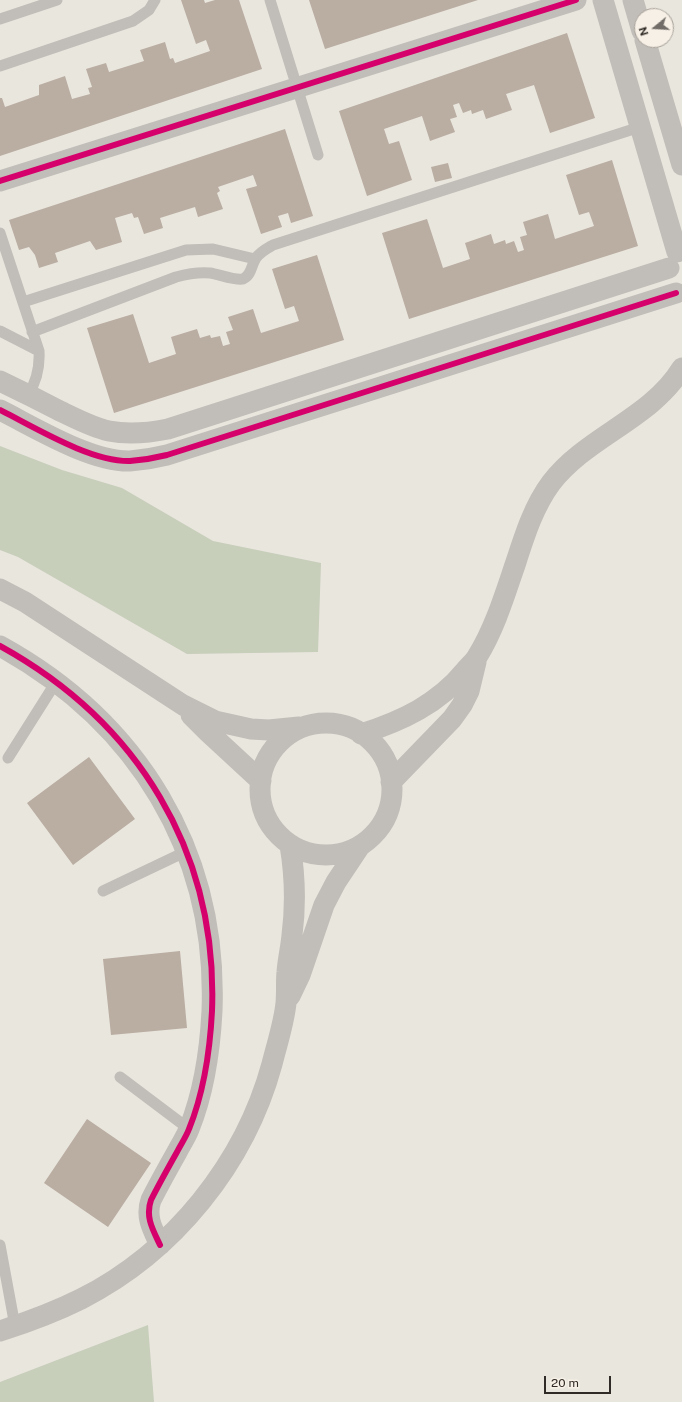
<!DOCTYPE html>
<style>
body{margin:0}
#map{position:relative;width:682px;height:1402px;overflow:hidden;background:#e9e6de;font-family:"Public Sans",sans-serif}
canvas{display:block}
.north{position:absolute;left:634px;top:8px;width:40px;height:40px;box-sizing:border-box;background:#f6f0e6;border:1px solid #a7a19a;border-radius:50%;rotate:252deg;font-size:11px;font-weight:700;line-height:16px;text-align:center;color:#312b27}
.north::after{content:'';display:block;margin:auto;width:14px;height:18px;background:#716c67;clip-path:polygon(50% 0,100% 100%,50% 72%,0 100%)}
.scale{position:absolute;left:544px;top:1376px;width:67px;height:18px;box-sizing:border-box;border:2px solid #312b27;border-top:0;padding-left:5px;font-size:12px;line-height:14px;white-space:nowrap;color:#312b27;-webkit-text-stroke:3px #f6f0e6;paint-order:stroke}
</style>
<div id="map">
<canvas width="682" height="1402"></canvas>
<div class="north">N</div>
<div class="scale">20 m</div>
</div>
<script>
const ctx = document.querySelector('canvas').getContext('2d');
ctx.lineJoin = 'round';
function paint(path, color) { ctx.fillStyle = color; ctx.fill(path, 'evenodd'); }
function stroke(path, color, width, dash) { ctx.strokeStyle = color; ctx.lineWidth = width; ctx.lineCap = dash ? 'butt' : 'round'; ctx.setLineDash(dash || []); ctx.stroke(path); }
paint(new Path2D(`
 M0,446l62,24 60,18 91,53 108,22 -3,89 -131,2 -169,-97 -18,-7z
 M148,1325l6,77h-154v-20z`), '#c7ceba');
paint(new Path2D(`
 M181,0h23l1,3 10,-3h24l23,69 -262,87v-58h2l3,9 34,-12v-10l26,-9 7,23 18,-5 -2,-6 4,-1 -6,-18 20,-6 3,9 35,-11 -4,-11 25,-8 5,17 3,-1 2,5 35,-12 -4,-11 -10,4z
 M309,0h169l-153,49z
 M567,33l28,85 -45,15 -16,-48 -28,9 6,16 -26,9 -3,-9 -11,4 -1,-4 -8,3 -4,-10 -6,2 4,12 -7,2 5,13 -25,9 -8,-25 -38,13 5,15 10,-3 13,39 -45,16 -28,-85z
 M285,129l28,87 -22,7 -3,-10 -10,3 4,11 -21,7 -15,-45 11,-3 -4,-11 -35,12 2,4 -3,2 6,16 -25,8 -3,-10 -35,11 3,10 -19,6 -6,-17 -4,1 -2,-5 -17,5 7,24 -26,8 -6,-9 -35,12 3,9 -19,6 -4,-13 -6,-8 -10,3 -10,-30z
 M612,160l26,86 -229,73 -27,-86 45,-14 16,49 27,-9 -5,-16 26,-9 3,10 11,-4 1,4 8,-3 4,11 6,-2 -4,-13 7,-2 -4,-13 25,-8 7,25 39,-13 -5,-14 -10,3 -13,-40z
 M448,163l4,15 -17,4 -4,-15z
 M317,255l27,85 -230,73 -27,-85 46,-14 16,49 27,-9 -5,-17 26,-8 3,9 10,-3 1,3 9,-2 3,10 7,-2 -4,-12 7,-2 -5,-13 25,-8 8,24 38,-12 -5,-15 -9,3 -13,-40z
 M89,757l46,62 -62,46 -46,-62z
 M180,951l7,77 -76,7 -8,-76z
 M87,1119l64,44 -43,64 -64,-44z`), '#baada2');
stroke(new Path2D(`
 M270,0l48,155
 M0,19l57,-19
 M0,66l133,-45 16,-11 6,-10
 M0,233l39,118c1,17 -2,30 -11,44
 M23,302l163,-52 27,-1 42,10
 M0,331l39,20
 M32,332l144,-55c11,-3 22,-5 34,-4 8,1 26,8 33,6 9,-4 8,-14 13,-21 4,-6 10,-9 17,-13l367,-118
 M8,758l48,-76
 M103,891l84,-40
 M120,1077l69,52
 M0,1245l15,81`), '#c1bdb8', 11);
stroke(new Path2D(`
 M603,0l74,252
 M633,0l9,31
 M645,40l37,125
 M0,181l576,-181
 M0,381c19,9 39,19 58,29 17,8 33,17 51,21 20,4 39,2 59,-2l501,-161
 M0,410c36,18 91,52 130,51 13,-1 25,-3 37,-6l509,-162
 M0,589l25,13 158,103 32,16 36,8 18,1 30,-3
 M0,646c138,76 218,206 212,365 -2,39 -8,81 -23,118 -3,8 -8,15 -12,23 -9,16 -18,32 -26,48 -6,17 2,30 9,45
 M191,715l17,17 53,49
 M260 789a66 66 0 1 1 132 0a66 66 0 1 1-132 0Z
 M361,734c41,-13 77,-30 104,-63 4,-5 9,-9 12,-14 18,-29 28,-63 39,-95 9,-28 18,-56 35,-79 36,-47 100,-64 131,-115
 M391,782l61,-63 10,-14 7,-14 7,-29
 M290,996l10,-21 24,-70 12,-23 24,-36
 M0,1331c28,-9 55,-19 81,-32 93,-47 164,-136 191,-235 5,-20 12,-41 14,-61 1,-11 0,-21 1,-31 1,-13 4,-25 5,-37 4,-31 3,-60 -2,-90`), '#c1bdb8', 21);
stroke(new Path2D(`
 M0,181l576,-181
 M0,410c36,18 91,52 130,51 13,-1 25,-3 37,-6l509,-162
 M0,646c138,76 218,206 212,365 -2,39 -8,81 -23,118 -3,8 -8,15 -12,23 -9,16 -18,32 -26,48 -6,17 2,30 9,45`), '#d6006c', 6);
</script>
